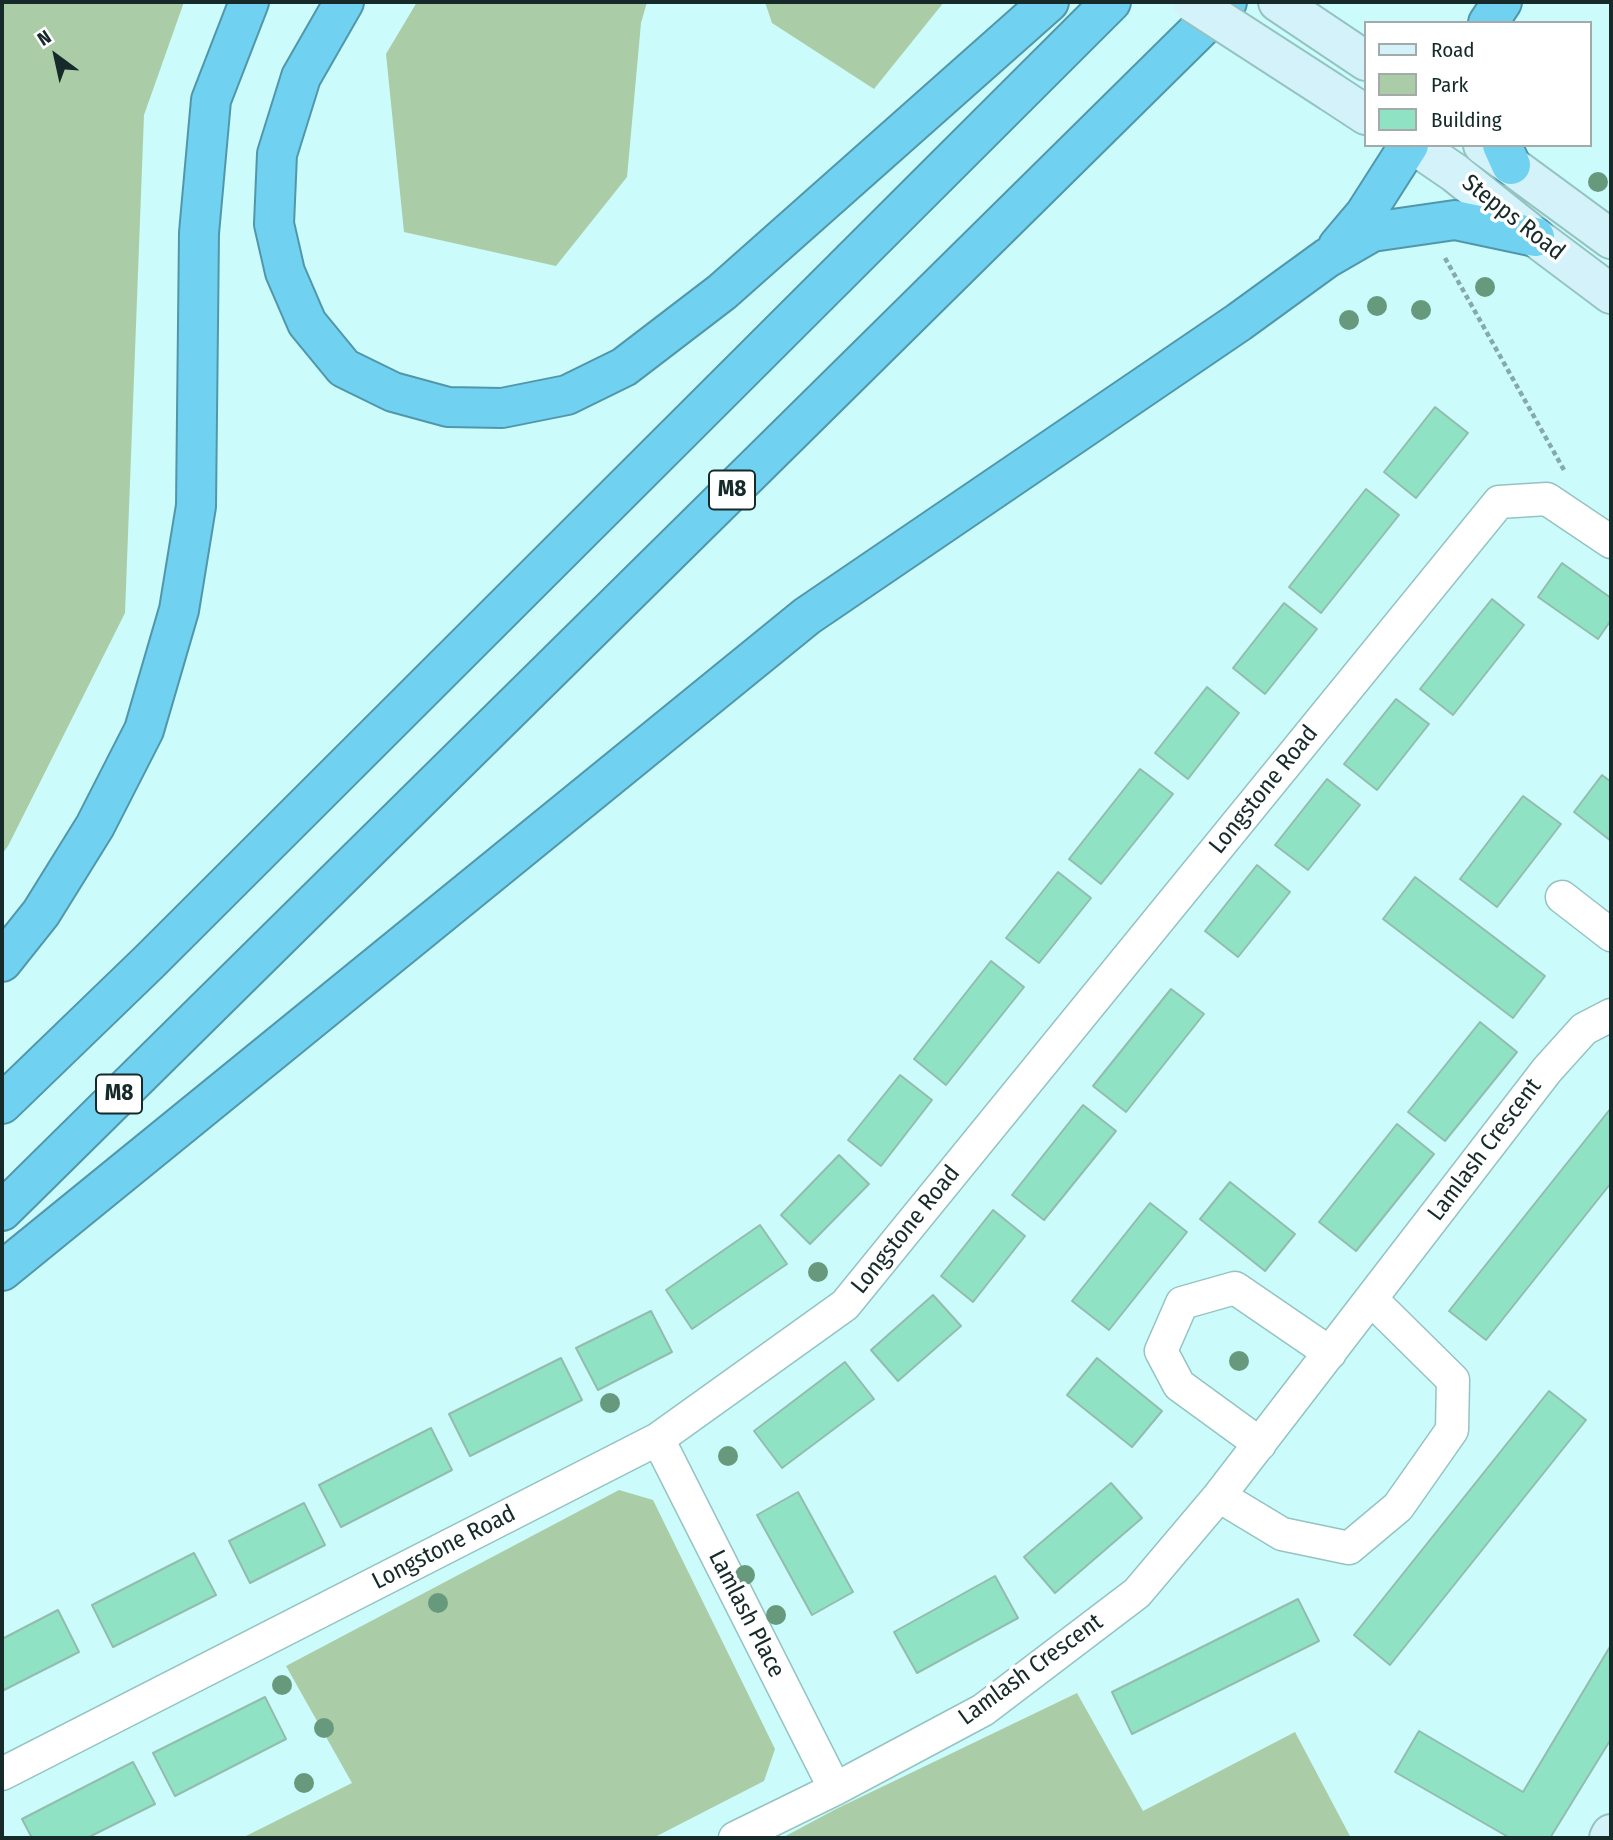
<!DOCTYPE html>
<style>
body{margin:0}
#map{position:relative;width:1613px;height:1840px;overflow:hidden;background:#cbfbfa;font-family:"Fira Sans Condensed",sans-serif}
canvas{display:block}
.frame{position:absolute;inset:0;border:4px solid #172a2a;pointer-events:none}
.legend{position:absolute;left:1364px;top:21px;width:228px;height:126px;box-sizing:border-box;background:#fff;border:2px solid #a2aaaa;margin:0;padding:9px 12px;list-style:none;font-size:21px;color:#172a2a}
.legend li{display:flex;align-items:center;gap:14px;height:35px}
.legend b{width:35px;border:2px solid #a2aaaa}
.north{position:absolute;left:21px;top:21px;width:70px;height:70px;-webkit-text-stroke:5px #fff;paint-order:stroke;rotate:327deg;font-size:19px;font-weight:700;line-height:28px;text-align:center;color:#172a2a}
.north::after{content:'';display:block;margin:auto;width:24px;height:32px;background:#172a2a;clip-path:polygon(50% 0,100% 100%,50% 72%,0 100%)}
</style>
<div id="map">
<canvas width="1613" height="1840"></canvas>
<div class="frame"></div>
<ul class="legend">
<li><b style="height:9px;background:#d4f2fa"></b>Road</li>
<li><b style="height:19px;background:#aacda7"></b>Park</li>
<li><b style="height:19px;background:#8fe3c4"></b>Building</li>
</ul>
<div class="north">N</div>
</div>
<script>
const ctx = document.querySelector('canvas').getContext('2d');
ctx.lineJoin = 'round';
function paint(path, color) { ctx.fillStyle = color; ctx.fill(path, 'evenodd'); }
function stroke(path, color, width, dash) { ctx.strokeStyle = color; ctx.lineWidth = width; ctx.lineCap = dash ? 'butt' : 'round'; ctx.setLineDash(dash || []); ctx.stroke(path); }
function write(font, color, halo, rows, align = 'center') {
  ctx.font = font + ' "Fira Sans Condensed",sans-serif'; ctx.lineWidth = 7; ctx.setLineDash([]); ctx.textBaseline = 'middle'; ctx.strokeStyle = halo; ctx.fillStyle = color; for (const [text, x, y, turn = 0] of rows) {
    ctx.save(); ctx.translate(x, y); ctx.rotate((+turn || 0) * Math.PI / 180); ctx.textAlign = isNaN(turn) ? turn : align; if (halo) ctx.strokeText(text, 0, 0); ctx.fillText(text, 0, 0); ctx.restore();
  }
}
paint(new Path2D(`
 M2,2h182l-40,113 -19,498 -117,233 -6,8z
 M417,2h230l-6,21 -14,154 -71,89 -152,-34 -18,-178z
 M765,2h179l-70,87 -102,-66z
 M619,1490l34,10 122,249 -11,32 -111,57h-411l110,-55 -66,-117z
 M1077,1693l66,118 152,-79 56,106h-569l54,-29z`), '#aacda7');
const building = new Path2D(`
 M1435,407l33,26 -52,65 -32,-26z
 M1366,489l33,26 -78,98 -32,-26z
 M1562,563l49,35v22l-13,19 -60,-42z
 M1492,599l32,26 -71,90 -33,-26z
 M1284,603l33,26 -52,65 -32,-26z
 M1207,687l32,26 -51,66 -33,-26z
 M1396,699l33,25 -52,66 -33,-26z
 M1140,769l33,25 -72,90 -32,-25z
 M1602,775l9,7v59l-37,-29z
 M1327,779l33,26 -52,65 -33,-25z
 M1523,796l38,28 -64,83 -37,-28z
 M1257,865l33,27 -52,65 -33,-26z
 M1058,872l33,26 -52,65 -33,-25z
 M1415,877l130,99 -32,42 -130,-99z
 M991,961l33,26 -78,98 -32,-26z
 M1171,989l33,25 -78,98 -33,-26z
 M1480,1022l37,30 -72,89 -37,-29z
 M900,1075l32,25 -51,66 -33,-26z
 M1083,1105l33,26 -72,89 -32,-25z
 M1611,1108v75l-125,157 -37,-29z
 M1397,1124l37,30 -78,97 -37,-29z
 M839,1155l30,29 -59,60 -29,-29z
 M1230,1182l65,52 -30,37 -65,-52z
 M1150,1203l37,29 -78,98 -37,-29z
 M993,1210l32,26 -52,66 -32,-26z
 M760,1225l27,39 -95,65 -26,-39z
 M933,1295l28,31 -63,55 -27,-31z
 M651,1311l21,41 -74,38 -22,-42z
 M561,1358l21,42 -112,56 -21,-42z
 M1097,1358l65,53 -30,36 -65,-52z
 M845,1362l29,37 -92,69 -28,-37z
 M1549,1391l37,29 -196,245 -36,-30z
 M431,1428l21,42 -111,57 -22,-42z
 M1111,1483l31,35 -87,75 -31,-36z
 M798,1492l55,100 -41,23 -55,-100z
 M304,1503l21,42 -75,38 -21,-42z
 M194,1553l22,42 -103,52 -21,-42z
 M995,1576l23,42 -101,55 -23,-41z
 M1298,1599l21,42 -187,93 -20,-42z
 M58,1610l21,42 -77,39v-52z
 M1611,1645v94l-61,99h-40l-115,-66 24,-41 104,61z
 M265,1697l21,42 -111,57 -22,-43z
 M133,1762l22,42 -68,34h-55l-10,-19z`);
paint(building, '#8fe3c4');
stroke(building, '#94bcad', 2);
const street = new Path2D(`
 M1562,897l49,38
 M658,1439l177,350
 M1260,1444l-81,-59 -18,-34 21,-48 53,-15 95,65
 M1219,1496l63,38 67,14 49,-41 54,-77 1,-50 -82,-81
 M2,1774l656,-335 187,-134 654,-803 48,-3 64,43
 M735,1838l100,-49 148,-79 154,-117 82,-97 328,-426 37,-41 27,-14`);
const secondary = new Path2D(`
 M1278,2l88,59
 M1331,92l35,23
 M1414,145l41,28 80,64 76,57
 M1483,145l128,94
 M1609,1838l2,-4`);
const highway = new Path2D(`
 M344,2l-43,75 -24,77 -3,70 11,48 22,51 37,45 49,24 55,15 54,1 65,-13 57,-28 98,-75 327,-290
 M1488,23l14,-21
 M1502,145l9,20
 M1338,246l27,-32 44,-69
 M2,962l39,-49 54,-87 49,-96 35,-120 17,-104 3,-273 12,-133 38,-98
 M2,1104l147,-142 962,-960
 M2,1211l1225,-1209
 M2,1271l805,-655 432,-294 88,-64 45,-26 83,-12 80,17`);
stroke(street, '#95c3c2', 35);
stroke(secondary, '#95c3c2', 42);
stroke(highway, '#5197ab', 42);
stroke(new Path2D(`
 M1445,258l119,212`), '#85aaa9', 4.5, [5, 3.5]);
stroke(street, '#fff', 32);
stroke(secondary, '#d4f2fa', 38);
stroke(highway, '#70d2f0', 38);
const secondaryBridge = new Path2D(`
 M1192,2l139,90`);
stroke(secondaryBridge, '#95c3c2', 42, []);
stroke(secondaryBridge, '#d4f2fa', 38);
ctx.fillStyle = '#679a7d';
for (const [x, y] of [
 [1598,182],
 [1485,287],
 [1377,306],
 [1421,310],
 [1349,320],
 [818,1272],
 [1239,1361],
 [610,1403],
 [728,1456],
 [745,1575],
 [438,1603],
 [776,1615],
 [282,1685],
 [324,1728],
 [304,1783]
]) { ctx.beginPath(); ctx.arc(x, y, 10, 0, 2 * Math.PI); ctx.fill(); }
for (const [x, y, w] of [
 [732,490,46],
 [119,1094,46]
]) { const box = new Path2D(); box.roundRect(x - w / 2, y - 19.5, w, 39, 5); ctx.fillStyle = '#fff'; ctx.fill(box); stroke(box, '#172a2a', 2); }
write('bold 23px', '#172a2a', null, [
 ["M8",732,490],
 ["M8",119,1094]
]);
write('24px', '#172a2a', '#fff', [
 ["Stepps Road",1513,218,38],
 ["Longstone Road",1264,790,-51],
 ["Lamlash Crescent",1485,1150,-53],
 ["Longstone Road",906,1230,-51],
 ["Longstone Road",444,1548,-27],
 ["Lamlash Place",746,1614,63],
 ["Lamlash Crescent",1031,1670,-36]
]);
</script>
